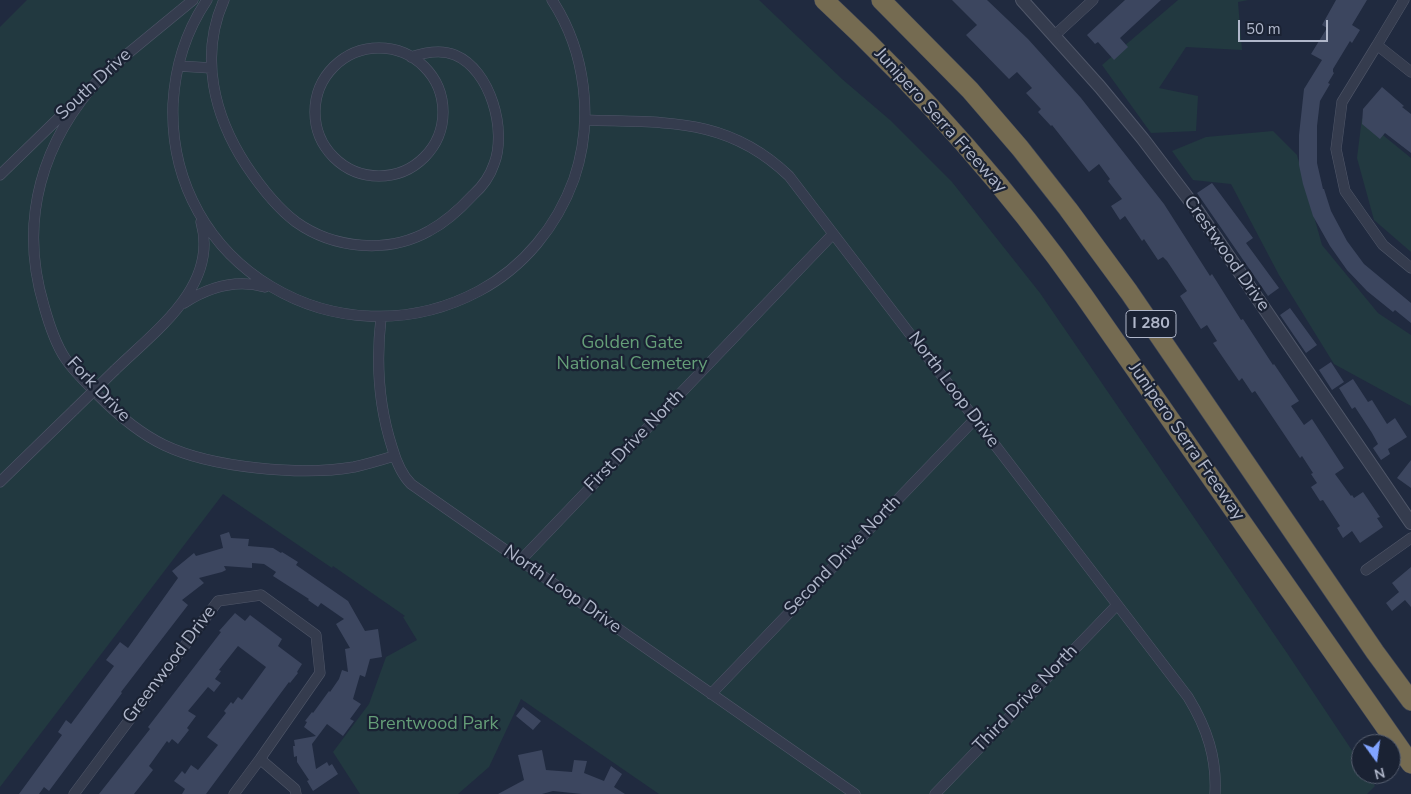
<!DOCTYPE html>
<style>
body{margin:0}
#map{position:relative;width:1411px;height:794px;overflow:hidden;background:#202a3f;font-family:"Nunito Sans",sans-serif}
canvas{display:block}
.north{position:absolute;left:1351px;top:734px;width:50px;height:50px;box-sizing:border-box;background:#1a2233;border:1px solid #565e6f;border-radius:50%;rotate:166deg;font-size:14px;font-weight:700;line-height:20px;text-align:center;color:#b0b7ca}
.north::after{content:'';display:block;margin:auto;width:18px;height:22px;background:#80a3ff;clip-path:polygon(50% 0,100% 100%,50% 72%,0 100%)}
.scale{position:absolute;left:1238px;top:20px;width:90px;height:22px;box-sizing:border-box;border:2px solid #b0b7ca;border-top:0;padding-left:6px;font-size:15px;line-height:18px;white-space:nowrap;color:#b0b7ca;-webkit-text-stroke:4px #1a2233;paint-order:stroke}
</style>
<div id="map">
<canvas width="1411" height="794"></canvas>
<div class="north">N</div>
<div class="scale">50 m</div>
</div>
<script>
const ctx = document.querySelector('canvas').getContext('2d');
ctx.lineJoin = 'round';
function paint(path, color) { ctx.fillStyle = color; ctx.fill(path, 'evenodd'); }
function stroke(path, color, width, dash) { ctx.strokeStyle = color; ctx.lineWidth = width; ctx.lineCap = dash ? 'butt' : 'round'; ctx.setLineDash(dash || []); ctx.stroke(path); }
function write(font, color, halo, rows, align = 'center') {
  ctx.font = font + ' "Nunito Sans",sans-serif'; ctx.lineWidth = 4.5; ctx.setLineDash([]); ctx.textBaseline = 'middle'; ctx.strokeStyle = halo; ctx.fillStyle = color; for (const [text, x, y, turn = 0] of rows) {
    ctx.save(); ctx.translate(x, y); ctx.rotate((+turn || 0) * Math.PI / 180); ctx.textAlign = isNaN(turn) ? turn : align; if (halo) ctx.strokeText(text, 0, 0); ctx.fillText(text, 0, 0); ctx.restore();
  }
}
paint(new Path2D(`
 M27,0h732l83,79 48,41 62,62 88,111 247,360 74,111v10h6l8,12 -8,8h-708l-138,-95 -32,68 -31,27h-98l-27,-42 36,-48 17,-47 31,-17 -14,-23 2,-1 -72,-50 -1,2 -109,-74 -223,293v-760z
 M1178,0h70l-10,2 4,48 -56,-3 -27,41 39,8 -2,35 -45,2 -49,-68z
 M1362,118l49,40v94l-37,-32 -17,-62z
 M1273,131l24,24 25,90 56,68 33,22v71l-77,-42 -55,-89 -48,-91 -38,-4 -21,-29 34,-14z`), '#223940');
paint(new Path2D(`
 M952,0h35l41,39 53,59 83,106 46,72 2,-2 29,46 2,-1 30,46 1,-1 25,37 -8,5 13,19 8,-6 32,49 -9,6 16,22 1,-1 2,3 9,-6 17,25 -3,1 6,9 -23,16 -8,-12 -9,7 -6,-10 3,-2 -17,-26 -3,1 -9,-14 6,-4 -6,-9 2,-1 -11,-17 -2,2 -45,-67 -3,2 -10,-15 -3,3 -26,-38 4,-2 -10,-16 -6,4 -21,-33 7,-5 -20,-30 -4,-4 -5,3 -14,-21 -2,2 -17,-25 -5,4 -9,-14 11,-7 -14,-18 2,-2 -11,-15 -10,8 -37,-47 -1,1 -13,-14 3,-3 -15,-16 6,-5 -15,-16 -8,7 -43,-44 11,-10z
 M1125,0h36l-41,38 8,9 -14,13 -16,-18 -3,2 -8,-9z
 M1336,0h31l-15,25 8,5 -8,13 -2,-2 -17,28v3l1,1 -6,10 2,1 -10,17 -3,25v37l6,26h1l7,22 16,30 17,23 47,39v20l-16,-13 -2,2 -26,-21 -20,-21 -17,-24 -17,-30 -10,-32 -4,-19v-30l5,-46 18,-29 -11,-6 16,-26 -5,-3z
 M1382,87l22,19 -2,1 9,7v39l-26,-20 -5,6 -18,-15 1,-15z
 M1212,183l41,55 -7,5 33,45 -11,8 -71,-103z
 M1290,308l27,37 -11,8 -26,-38z
 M1331,362l13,20 -12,8 -13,-20z
 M1353,379l15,23 4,-2 15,24 8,-6 12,19 -19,12 2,5 -9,6 -8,-12 5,-4 -6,-11 -17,-26 -3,2 -13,-21z
 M1411,460v28l-14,-10z
 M229,532l2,6 18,1 -1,7 25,2 8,5 1,-1 16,10 -2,3 52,36 17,30 13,-2 4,28 -12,2 -5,18 -5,-2 -7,24 8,5 -11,15 4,2 -11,15 -16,-12 -15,20 4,25 11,-7 2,4 3,-2 6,10 -25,17 -6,-10 2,-1 -12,-18v-6l-3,1 -1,-11h2l-1,-6 22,-4 -12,-9 3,-5 -2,-1 7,-9 1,1 16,-22 1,1 9,-13 3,-9 6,2 -3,-23 5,-1 -14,-24 8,-5 -23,-16 -3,4 -10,-7 1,-1 -36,-23 3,-4 -12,-8 -12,-1v5l-28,-2 2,4 -4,2 -23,6 5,5 -22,17 6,5 -67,87 1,1 -73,98 -5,-4 -5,7h-20l43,-59 -4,-3 8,-12 5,4 43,-58 -8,-6 14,-18 8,6 50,-70 -6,-7 22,-18 2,3 27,-8 -3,-13z
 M1411,567v40l-6,-7 -13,11 -6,-8 13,-11 -7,-9z
 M235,613l10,8 5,-6 32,24 -4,7 24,18 -5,8 1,1 -8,10 -1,-1 -83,112h-24l3,-5 -11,-8 8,-10 3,3 6,-9 7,5 20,-25 -11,-8 19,-24 -2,-2 7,-9 2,2 5,-7 4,3 24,-33 -28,-21 -19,24 2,1 -6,8 6,4 -7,9 -6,-5 -20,24 8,5 -9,12 2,2 -11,14 -6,-5 -3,4 -2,-2 -18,25 4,4 -19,24h-35l51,-65 -2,-2 73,-95 -2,-1z
 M523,707l18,14 -8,9 -17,-14z
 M542,750l4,20 26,2 2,-12 13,1 -3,12 20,8 7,-15 11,8 -8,13 11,7h-43l-29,-3 -11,3h-44l26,-14 -6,-25z`), '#3c465f');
const minor = new Path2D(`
 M207,0c-21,31 -32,67 -34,104 -6,162 165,262 306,187 45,-24 78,-65 95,-112 20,-59 12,-127 -22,-179
 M224,0c-25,56 -10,116 22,165 14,21 30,42 50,57 38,27 92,32 133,9 17,-9 31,-22 44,-36 9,-8 17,-19 21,-31 13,-33 -3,-94 -39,-109 -14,-6 -29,-3 -44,2
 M1404,0l-27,45 34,27
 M1055,35l38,-35
 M1377,45l-35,57 -6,47 9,42 38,54 28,23
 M315 112a64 64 0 1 1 128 0a64 64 0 1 1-128 0Z
 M179,66l32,2
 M102,76c-60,64 -84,144 -58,230 5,18 11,37 21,52 9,14 22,25 33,37 20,20 41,38 66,50 48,23 138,31 190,22 14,-3 27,-7 40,-11
 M98,80l22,-20 73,-60
 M585,120c79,3 142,-4 204,56l399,521c19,31 29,61 27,97
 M0,175l70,-68
 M184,303c25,-16 53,-24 81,-16
 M381,318c-5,44 -3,86 11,129 4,14 9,27 19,37l444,310
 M115,370c40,-39 104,-84 86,-148
 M0,482l74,-72
 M520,561l313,-327
 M1366,570l45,-32
 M711,694l264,-275
 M260,759l35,30 1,5
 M74,794l144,-193 43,-6 55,40 4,38 -60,86 -26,35
 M935,794l182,-189`);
const tertiary = new Path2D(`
 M1022,0l78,87 43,52 54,71 214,313`);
const motorway = new Path2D(`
 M824,0c97,90 184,188 260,296l327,468
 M881,0l89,90 50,58 48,61 61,83 246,360 36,49`);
stroke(minor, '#505769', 11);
stroke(tertiary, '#505769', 14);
stroke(motorway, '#3d4456', 20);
stroke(minor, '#353c4e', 10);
stroke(tertiary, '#353c4e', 12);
stroke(motorway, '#756b51', 19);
const minorBridge = new Path2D(`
 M74,410l41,-40`);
stroke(minorBridge, '#505769', 11, []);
stroke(minorBridge, '#353c4e', 10);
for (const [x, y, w] of [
 [1151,324,50]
]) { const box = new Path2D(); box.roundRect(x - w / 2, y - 13.5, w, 27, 4); ctx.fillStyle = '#1a2233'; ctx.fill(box); stroke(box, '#b0b7ca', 1); }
write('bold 16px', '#b0b7ca', null, [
 ["I 280",1151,324]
]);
write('18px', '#b0b7ca', '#1a2233', [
 ["South Drive",94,85,-43],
 ["Junipero Serra Freeway",940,121,48],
 ["Crestwood Drive",1226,254,55],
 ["Fork Drive",98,390,46],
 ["North Loop Drive",953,390,53],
 ["First Drive North",635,441,-46],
 ["Junipero Serra Freeway",1186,442,55],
 ["Second Drive North",843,556,-46],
 ["North Loop Drive",562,590,35],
 ["Greenwood Drive",170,665,-53],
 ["Third Drive North",1026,699,-46]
]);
write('18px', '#659e78', '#1a2233', [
 ["Golden Gate",632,344],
 ["National Cemetery",632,365],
 ["Brentwood Park",433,725]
]);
</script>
